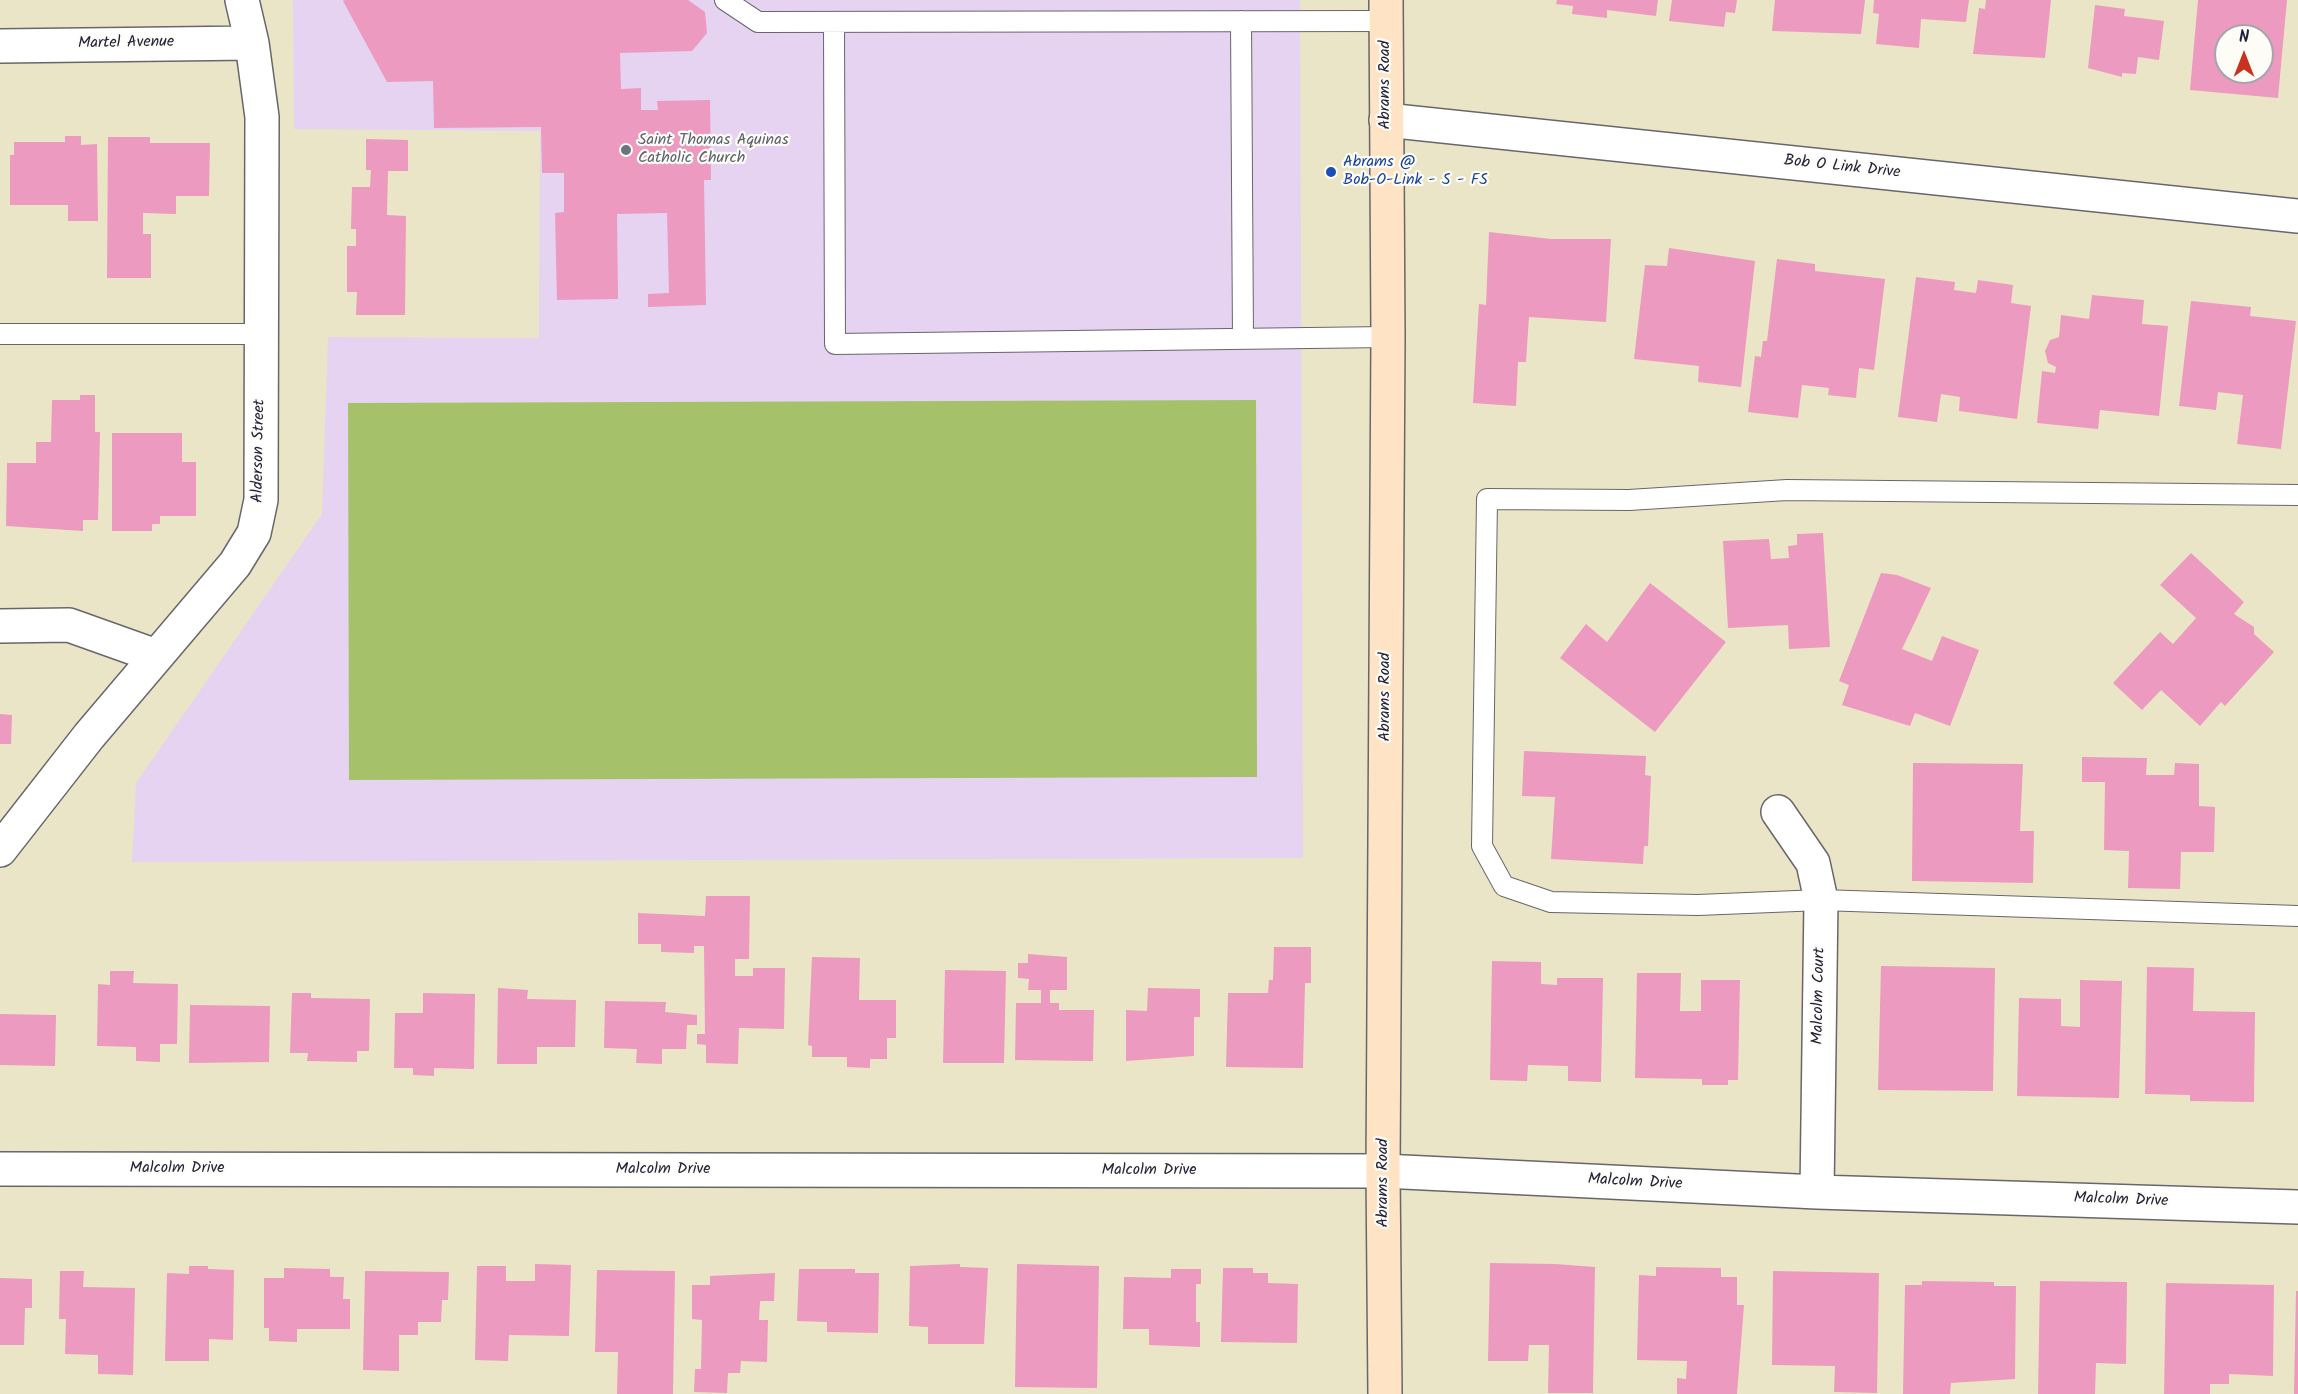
<!DOCTYPE html>
<style>
body{margin:0}
#map{position:relative;width:2298px;height:1394px;overflow:hidden;background:#ebe5c7;font-family:Kalam,sans-serif}
canvas{display:block}
.north{position:absolute;left:2214px;top:24px;width:60px;height:60px;box-sizing:border-box;background:#fdfcf7;border:2px solid #a5a5ac;border-radius:50%;rotate:0deg;font-size:16px;font-weight:700;line-height:24px;text-align:center;color:#22223b}
.north::after{content:'';display:block;margin:auto;width:21px;height:27px;background:#c8321e;clip-path:polygon(50% 0,100% 100%,50% 72%,0 100%)}
</style>
<div id="map">
<canvas width="2298" height="1394"></canvas>
<div class="north">N</div>
</div>
<script>
const ctx = document.querySelector('canvas').getContext('2d');
ctx.lineJoin = 'round';
function paint(path, color) { ctx.fillStyle = color; ctx.fill(path, 'evenodd'); }
function stroke(path, color, width, dash) { ctx.strokeStyle = color; ctx.lineWidth = width; ctx.lineCap = dash ? 'butt' : 'round'; ctx.setLineDash(dash || []); ctx.stroke(path); }
function write(font, color, halo, rows, align = 'center') {
  ctx.font = font + ' Kalam,sans-serif'; ctx.lineWidth = 4.5; ctx.setLineDash([]); ctx.textBaseline = 'middle'; ctx.strokeStyle = halo; ctx.fillStyle = color; for (const [text, x, y, turn = 0] of rows) {
    ctx.save(); ctx.translate(x, y); ctx.rotate((+turn || 0) * Math.PI / 180); ctx.textAlign = isNaN(turn) ? turn : align; if (halo) ctx.strokeText(text, 0, 0); ctx.fillText(text, 0, 0); ctx.restore();
  }
}
paint(new Path2D(`
 M293,0h1007l3,858 -1171,4 4,-79 186,-269 6,-177 211,1 1,-207 -246,-2z`), '#e5d3f1');
paint(new Path2D(`
 M1256,400l1,377 -908,3 -1,-377z`), '#a5c26a');
paint(new Path2D(`
 M345,0h343l17,12 2,21 -15,18 -72,2 1,36 20,-1v22h17l-1,-9 53,-1 1,80h-7l2,125 -58,2v-13l21,-1 -2,-80 -50,1 1,85 -61,1 -2,-87 9,-1v-39h-22l-1,-46 -107,1 -1,-47 -46,1 -44,-81z
 M1557,0h101l-2,16 -49,-6v8l-35,-4 1,-8 -17,-2z
 M1672,0h65l-2,13 -9,-1 -2,15 -55,-6z
 M1775,0h90l-4,34 -89,-3z
 M1874,0h95l-3,22 -45,-3 -2,29 -43,-4 3,-30 -6,-1z
 M1986,0h65l-6,58 -72,-4 6,-46 6,1z
 M2198,0h89l-9,98 -88,-8zM2226,36h36v36h-36z
 M2095,5l30,4 -1,7 40,5 -5,39 -21,-3 -2,17 -14,-1v4l-34,-9z
 M65,136h16v9l16,-1 1,77h-30v-16h-58v-50h4v-13h51z
 M108,137h42v6h60l-1,53h-33v18l-33,-1v21h8v44h-44z
 M366,139l42,1v31h-20l-1,44 19,1 -1,99h-49l1,-23h-10v-46h9v-17h-5l1,-42h18l1,-17h-5z
 M1489,232l62,7h60l-5,83 -77,-5 -3,45h-8l-2,44 -43,-3 6,-99 7,1z
 M1669,248l86,13 -14,126 -43,-5 1,-16 -65,-7 11,-94 22,1z
 M1777,259l38,5v7l70,8 -11,91 -15,-2 -3,30 -28,-3 1,-7 -27,-3 -4,33 -50,-6 7,-56 6,1 2,-16h4z
 M1916,277l39,5 -1,8 22,3 2,-13 35,5 -2,18 20,3 -14,113 -58,-8 1,-14 -19,-3 -4,28 -39,-5z
 M2092,295l52,5 -2,24 26,2 -9,90 -59,-6 -2,19 -61,-6 5,-52 13,2 1,-6 -8,-4 -3,-12 5,-11 9,-3 2,-22 28,4z
 M2191,301l60,6 -1,9 46,5 -15,128 -44,-5 6,-49 -25,-3 -2,18 -37,-4z
 M80,395h15v37h5l-2,88h-15v11l-77,-5 1,-63h29v-21h15l1,-42h28z
 M112,433h70v29h14v54h-36v8h-8v7h-40z
 M1823,533l7,114 -41,2 -1,-24 -60,3 -5,-87 46,-2 2,20 18,-1 -1,-12 9,-1v-11z
 M2191,553l53,49 -10,12 20,13v7l20,18 -49,54 -4,-4 -21,24 -39,-36 -19,20 -29,-27 47,-51 13,12 23,-26 -36,-33z
 M1881,573l16,2 34,13 -29,61 30,12 10,-25 37,14 -29,76 -35,-13 -5,13 -68,-21 7,-20 -10,-4z
 M1650,583l76,59 -71,90 -95,-74 26,-34 21,18z
 M0,714l12,1 -1,29h-11z
 M1524,751l122,5 -1,19 6,1 -3,70h-4l-1,18 -92,-5 4,-62 -33,-1z
 M2082,757l65,1 -1,17h28l1,-12 24,1v42l16,1 -1,45h-33l-1,37 -52,-1 1,-37 -25,-1 1,-68h-23z
 M1913,763l110,1 -3,67h14l-1,52 -121,-2z
 M706,896h44l-1,63h-14v17h18v-8h32l-1,61 -45,-1 -1,36 -32,-1v-18l-9,-1v-10h8l-1,-88h-10v7l-33,-1v-8h-23v-31l67,3z
 M1274,947h37v36h-6l-2,85 -77,-1 2,-74h40l1,-13h4z
 M1028,954l39,3v33h-17v13h9v7h35l-1,51 -78,-1 1,-57h25v-13h-13l1,-11 -11,-1v-15h10z
 M812,957l48,1 -1,42h37v38h-9v21h-17v9l-23,-1v-10h-35v-11l-4,-1z
 M1492,961l49,1v22l16,1v-7h46l-2,104 -33,-1v-15l-40,-1 -1,16 -37,-1z
 M1881,966l114,2 -2,123 -115,-1z
 M2147,967l47,1 -1,43 62,1 -1,90 -64,-1v-6l-45,-1z
 M945,970l61,1 -2,92h-61z
 M110,971h24l-1,12 45,1 -1,60h-17v18l-24,-1v-14l-39,-1 1,-62 12,1z
 M1637,973h44l-1,38h21v-31h39l-2,100h-10v5h-26v-6l-67,-1z
 M2080,980l42,1 -3,117 -102,-2 2,-98 42,1v27l19,1z
 M498,988l30,2 -1,9 49,1 -1,47h-38v17h-40z
 M1148,988l52,1v28h-6v39l-68,5v-51l21,1z
 M292,993h19v5l59,1 -1,52h-12v11l-50,-1 1,-8h-18z
 M423,993l52,1 -1,75 -40,-1v8l-21,-1v-7h-19l1,-55h28z
 M605,1001l61,1 -1,10 32,3v10h-10l-1,24h-24v15l-26,-1 1,-14 -33,-1z
 M190,1005l80,1 -1,56 -80,1z
 M0,1014l56,1 -1,51 -55,-1z
 M1490,1263l65,1 40,3 -2,126h-45l1,-48h-20l-1,16h-40z
 M535,1264l36,1 -2,71 -60,-1 -1,26 -33,-1 2,-94h29v15h29z
 M960,1264v3l28,1 -4,76h-56v-17l-19,-1 1,-60z
 M1017,1264l82,2 -2,122 -82,-1z
 M189,1266h19v3l26,1 -1,70 -24,-1v22h-44l2,-88 22,1z
 M1656,1267l65,1v9h16v28h7l-7,89h-60v-16l9,1 1,-18 -50,-1 2,-85 17,1z
 M284,1268l46,1v8h14l-1,22h7v30h-53v13l-28,-1v-13h-5v-50h20z
 M1223,1268h30v5h15v10l30,1 -1,59 -76,-1z
 M799,1269h56v4h24l-1,60 -51,-1v-10l-30,-1z
 M1171,1269h30v15h-5v38h4v25l-51,-2v-16h-26l1,-52 47,1z
 M597,1270l78,1 -2,123h-56l1,-42h-23z
 M60,1271h24l-1,16 52,1 -2,87 -35,-1v-19l-33,-1 1,-35h-7z
 M365,1271l84,1 -1,28h-6l-1,22h-23v13h-19v36l-36,-1z
 M1773,1271l106,2 -2,120 -43,-1 1,-26 -63,-1z
 M775,1273l-1,28h-14l-1,19h9l-1,42 -26,-1 -1,12h-12l-1,20 -33,-1 1,-23h6l1,-49 -10,-1v-34h18v-9z
 M0,1278l32,1v29h-7l-1,37h-24z
 M1922,1281l72,1v4h22l-1,93 -64,4 -1,11h-47l2,-109h17z
 M2040,1281l87,1 -1,82 -30,-1 -1,31h-57z
 M2166,1283l108,2 -1,91 -44,-2v10h-19v10h-46z
 M2296,1291h2v103h-4z`), '#ec9ac0');
const service = new Path2D(`
 M725,0l33,22 628,-1
 M1241,21l2,318
 M834,23l1,321 553,-7
 M0,334h262
 M2298,495l-511,-5 -158,10 -142,-1 -5,347 22,40 47,16 147,3 123,-5 477,16`);
const minor = new Path2D(`
 M0,46l252,-3
 M1386,120l912,96
 M0,626l69,-1 87,31
 M1778,812l35,51 8,37 -4,292
 M0,850l89,-114 146,-172 19,-31 7,-33 1,-383 -10,-74 -10,-43
 M0,1169l1383,2 434,21 481,15`);
const secondary = new Path2D(`
 M1385,1394l-2,-223 5,-834 -2,-337`);
stroke(service, '#68666c', 22);
stroke(minor, '#68666c', 36);
stroke(secondary, '#68666c', 36);
stroke(service, '#fff', 20);
stroke(minor, '#fff', 33);
stroke(secondary, '#fee4c5', 33);
for (const [x, y, r, color] of [
 [626,150,6,"#6b7280"],
 [1331,172,6,"#1a4fb4"]
]) { const dot = new Path2D(); dot.arc(x, y, r, 0, 2 * Math.PI); ctx.fillStyle = color; ctx.fill(dot); stroke(dot, '#fdfcf7', 2); }
write('16px', '#22223b', '#fdfcf7', [
 ["Martel Avenue",126,44,-1],
 ["Abrams Road",1386,85,-90],
 ["Bob O Link Drive",1842,168,6],
 ["Alderson Street",260,451,-89],
 ["Abrams Road",1386,697,-90],
 ["Malcolm Court",1820,996,-89],
 ["Malcolm Drive",177,1169],
 ["Malcolm Drive",663,1170],
 ["Malcolm Drive",1149,1171],
 ["Abrams Road",1384,1183,-90],
 ["Malcolm Drive",1635,1183,3],
 ["Malcolm Drive",2121,1201,2]
]);
write('16px', '#5b616d', '#fdfcf7', [
 ["Saint Thomas Aquinas",638,141],
 ["Catholic Church",638,159]
], 'left');
write('16px', '#164399', '#fdfcf7', [
 ["Abrams @",1343,163],
 ["Bob-O-Link - S - FS",1343,181]
], 'left');
</script>
